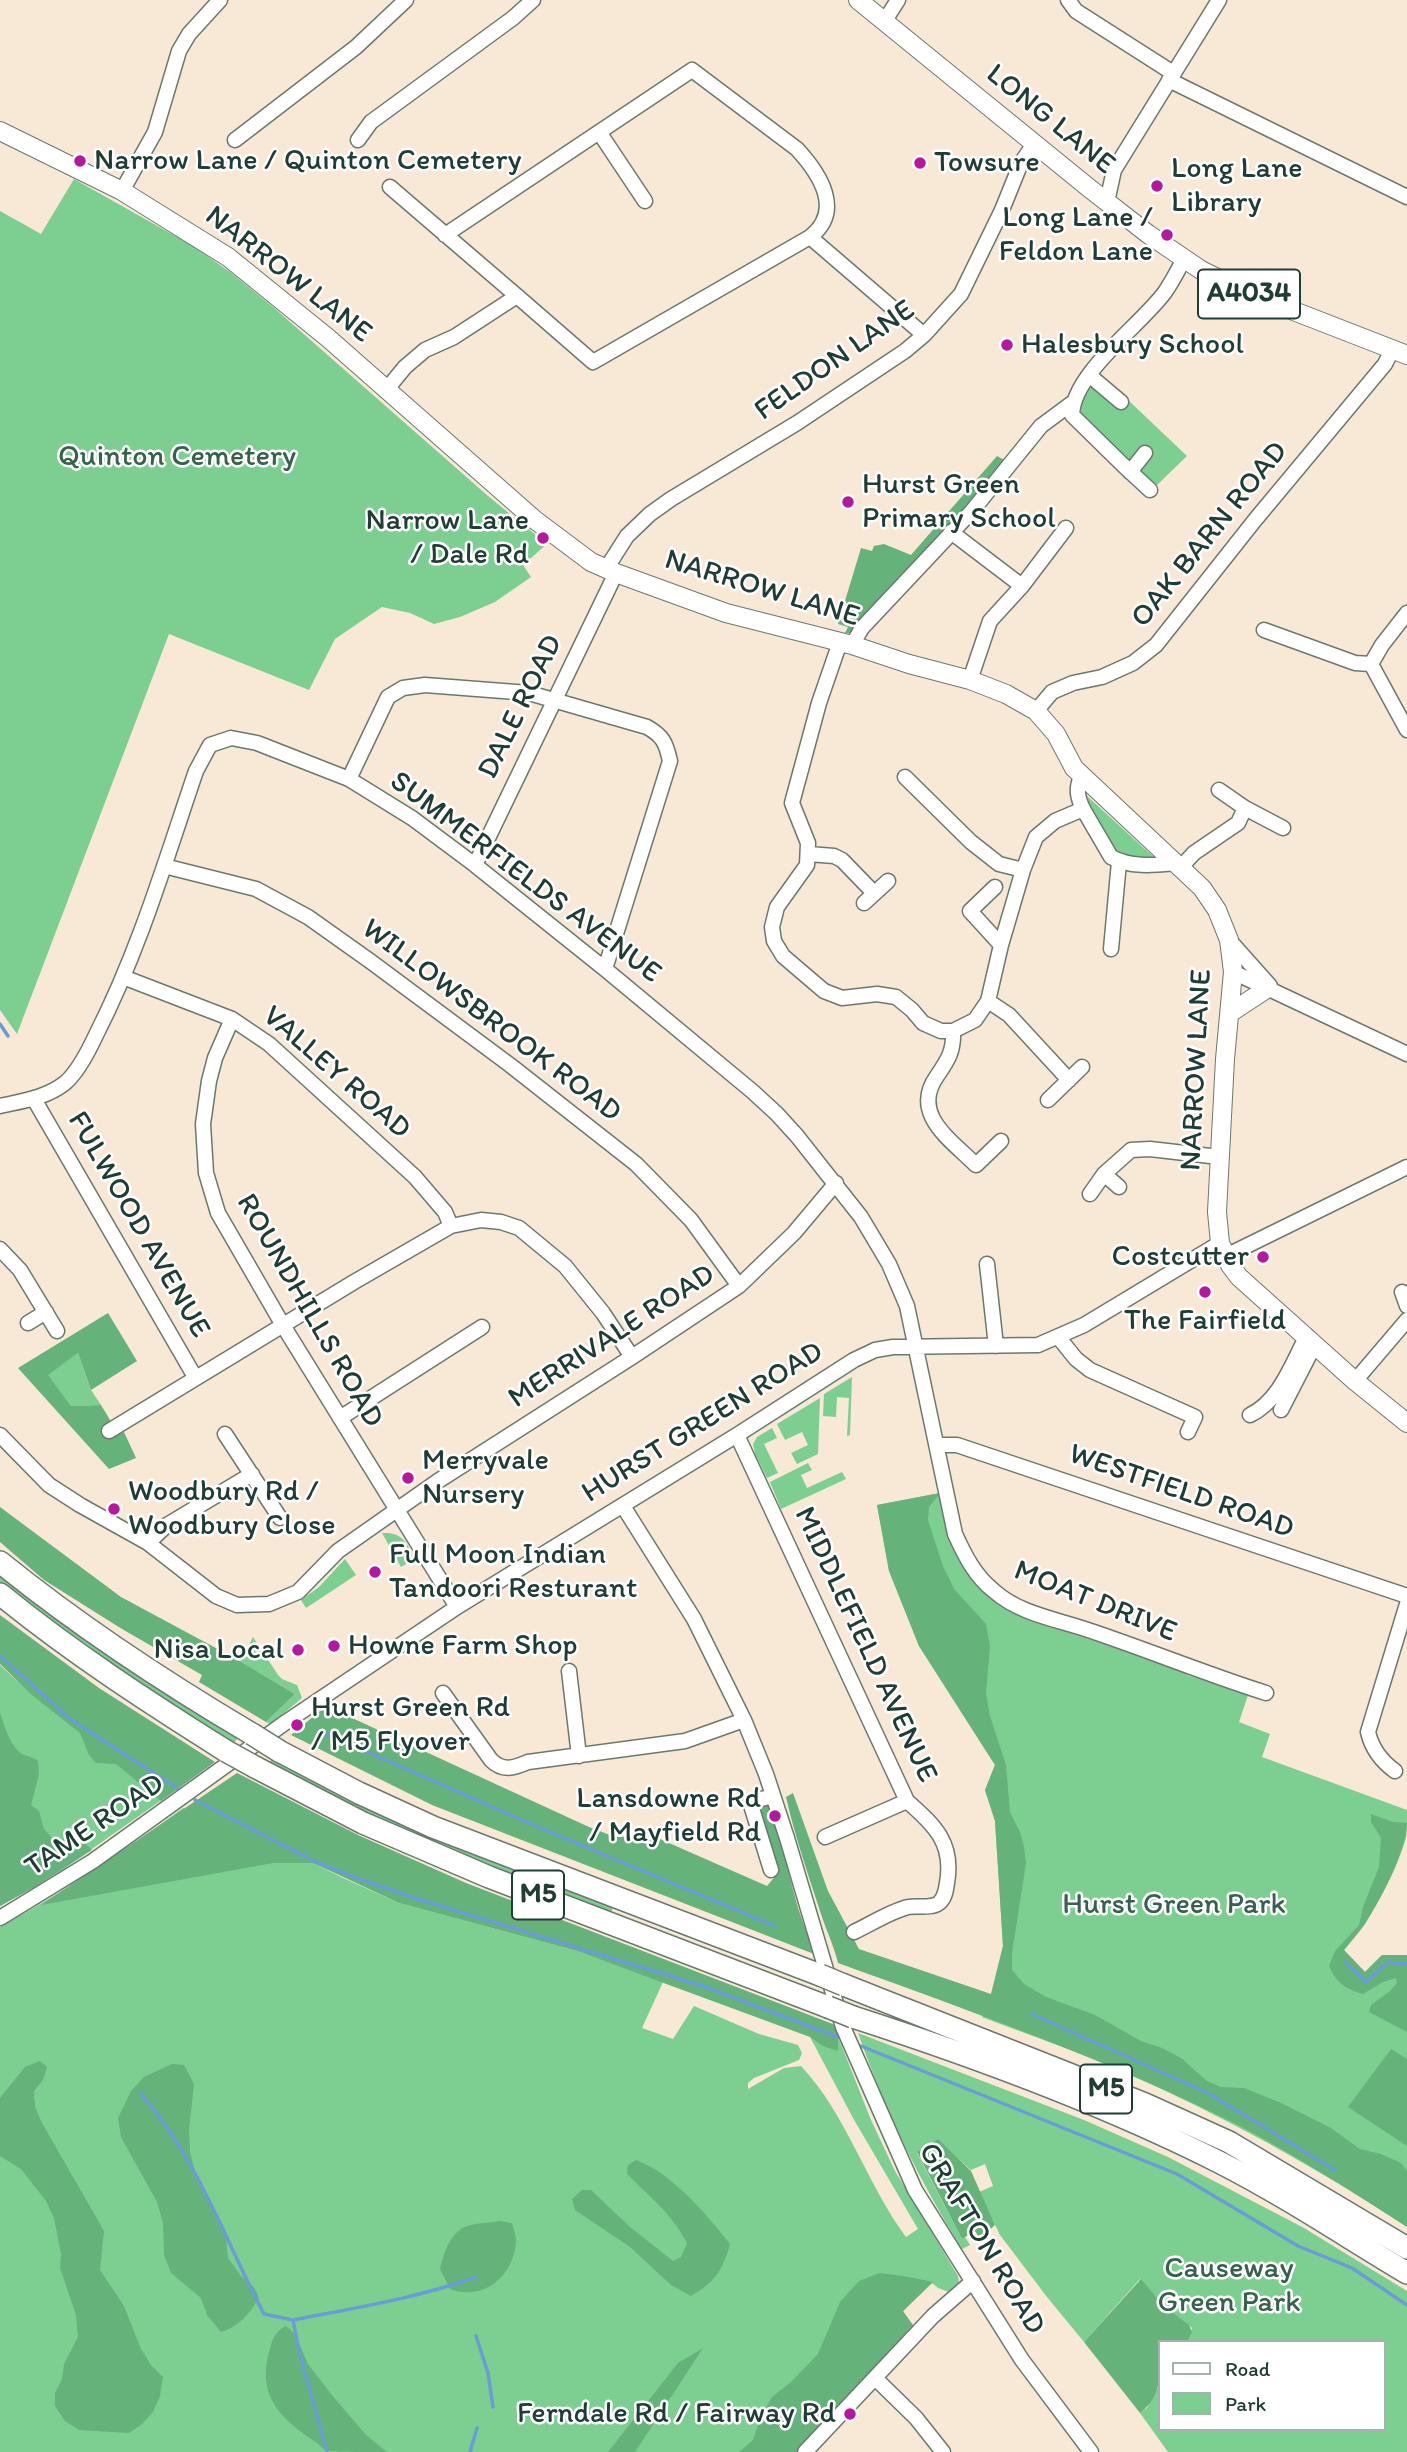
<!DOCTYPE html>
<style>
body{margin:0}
#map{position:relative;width:1407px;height:2452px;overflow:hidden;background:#f8e8d6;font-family:Itim,sans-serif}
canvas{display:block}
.legend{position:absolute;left:1158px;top:2340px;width:228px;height:91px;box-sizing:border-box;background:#fff;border:2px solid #a5b1ae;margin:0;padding:9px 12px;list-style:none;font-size:21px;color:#1f3d34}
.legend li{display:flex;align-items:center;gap:14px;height:35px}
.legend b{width:35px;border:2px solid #a5b1ae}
</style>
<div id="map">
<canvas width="1407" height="2452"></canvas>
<ul class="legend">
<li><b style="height:9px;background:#fff"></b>Road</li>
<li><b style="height:19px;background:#7ccf91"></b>Park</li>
</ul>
</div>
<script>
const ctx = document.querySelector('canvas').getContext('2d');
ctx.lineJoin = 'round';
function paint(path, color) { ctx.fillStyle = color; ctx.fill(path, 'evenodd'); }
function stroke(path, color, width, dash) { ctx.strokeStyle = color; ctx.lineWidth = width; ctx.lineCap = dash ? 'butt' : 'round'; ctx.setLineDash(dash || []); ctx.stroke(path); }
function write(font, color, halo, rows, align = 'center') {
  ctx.font = font + ' Itim,sans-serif'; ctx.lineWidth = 5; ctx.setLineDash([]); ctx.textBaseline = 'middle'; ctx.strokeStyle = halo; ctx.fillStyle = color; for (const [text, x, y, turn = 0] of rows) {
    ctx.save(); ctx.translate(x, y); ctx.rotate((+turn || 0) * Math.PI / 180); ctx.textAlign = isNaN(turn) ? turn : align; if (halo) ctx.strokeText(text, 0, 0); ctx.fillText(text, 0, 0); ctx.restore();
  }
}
paint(new Path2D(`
 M74,179l119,67 37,26 43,35 215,189 59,48 -24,21 8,12 -36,25 -35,15 -26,7 -24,-11 -28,-6 -47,32 -26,51 -140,-56 -152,400 -17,-24v-799l41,23z
 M1092,386l30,21 6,-7 59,56 -30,29 -15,-13v-24l-13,12 -7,-2 -41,-45 -2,-9z
 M1087,796l71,65c-55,-6 -54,-16 -71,-65z
 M78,1353l13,37 10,15 -30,1 -24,-31z
 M852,1377l-2,58 -3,1 2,-38 -12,-1 -1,20 -13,-1 1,-22z
 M820,1398l-2,56 -21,10 -6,-11 17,-8 -6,-13 -17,8 -8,-16z
 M772,1428l5,10 -13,6 14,29 -11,5 -12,-24 -2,-10 4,-7z
 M808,1463l4,7 -11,5 6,13 35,-16 4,7 -65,30 -11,-27z
 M940,1493l10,41 58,72 35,18 139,46 5,5 61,20 -9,27 31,12 -8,23 145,53c0,9 0,19 -1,28 -12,40 -35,80 -62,112l21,22 17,-17h25v272c-91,-60 -185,-112 -285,-156 -46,-20 -93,-36 -140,-54l9,-22 12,-49 -8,-125 -10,-31 10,-25 -76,-119 -30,-75 -12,-66z
 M382,1533c21,-1 23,9 34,25l-15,9z
 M345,1559l11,16 -50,33 -5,-8 18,-13z
 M0,1575c77,58 155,114 238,163l-5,6c-80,-50 -160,-101 -233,-161z
 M253,1637l25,38 4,4 15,6 5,13 -31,26 -5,-2 29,-28 -55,-33z
 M0,1665c54,51 110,87 173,127l-111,78 -62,36z
 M273,1757l175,85 165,65 -2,7 -144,-56 -83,-37 -115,-57z
 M183,1808l95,37 63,32 58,26 178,48 86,31 -21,46 31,11 21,-33 65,28 39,11 4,8 -3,7 -45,18 -6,5v6l36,-21 17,-2c46,49 65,117 105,171l12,-8 -65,-111 -43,-81 12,9 16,4 -1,-16 34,86 24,51 63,105 1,7 -10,9 -11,-4 -6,-5 -41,40 -113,129h-778v-525c64,-35 124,-76 183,-119z
 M858,2033l226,87 84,37 136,71 103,63v161h-239l-28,-39 7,-5 13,-25v46h224v-87h-197l5,-14 -30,-24 -22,-25 -56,63 -37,-45 -47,-62 -21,-43 14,-6 -8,-22 -14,6 -34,-30 -20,13 45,86 3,-2 5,8 -8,4c-43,-69 -77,-139 -104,-216z`), '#7ccf91');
paint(new Path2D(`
 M997,456l9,5 -34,44 -120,128h-7l3,-6 -10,-3 23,-76 11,3 2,-5 10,-2 27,11z
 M108,1313l29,48 -46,29 -13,-37 -30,22 23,31 30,-1 9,15 -5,13 6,5 13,-6 12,26 -27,11 -91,-101z
 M940,1493l-11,14 -1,13 15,46 11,23 32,35 4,22 -4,47 4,23 16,49 4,47 10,20 4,15 2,16 -14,90v17l12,14 22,13 49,18 46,26 21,7 19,10 26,23 14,6 23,1 37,15 50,25 29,21 21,5 20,9 6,8v56c-55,-36 -111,-71 -169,-102 -129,-65 -265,-113 -400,-162 -4,-17 -11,-31 -16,-46 -13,-40 -27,-80 -36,-120l7,-4 35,98 31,58 132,45 12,-48 -8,-125 -10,-31 10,-25 -76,-119 -30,-75 -12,-66z
 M0,1507l121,90 119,64 55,33 -29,28 -67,-40 3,-7 -80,-46 -78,-49 -44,-38z
 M0,1615l99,73 116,74 -54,39 -45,-37 -20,-1 -7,-8 -9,-22 -48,-38 -32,-31z
 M326,1706l263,121 26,10 38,-1 114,50 10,-12 -20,-67 13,-4 28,105 16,46 -382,-149 -141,-70z
 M0,1712c4,13 10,34 22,42 6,3 10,2 16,7l1,13 -8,31 8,6 5,18 8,9 33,5 7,7 -59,38 -33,18z
 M237,1773l121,62 108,48 372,143v25l-16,-5 -12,-9 -233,-86 -178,-48 -86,-40h-40l-232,42z
 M1371,1814l22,8 14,1c0,26 -27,78 -42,101 -6,9 -14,17 -21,26l21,22 17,-17h25v77l-38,-20 2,-7 19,-14 7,-8 -1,-5 -13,4 -20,12c-17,-5 -27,-11 -34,-28l6,-15 24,-26 4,-18 16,-40 2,-29 -10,-16z
 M1391,2049l16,10v87l-59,-39z
 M40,2061l7,6 -4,13 -9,11 1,16 7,16 62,108 -4,39 24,36 17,43 10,16 12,12 -3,19 -7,16 -11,12 -13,9 -50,-3 -14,-9 -10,-15v-13l7,-14 2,-15 14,-27 -2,-22 -16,-47 1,-14 -7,-36 -8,-17 -25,-32 -21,-13v-58l25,-31z
 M172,2064l12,1 10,19 -5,46 1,22 6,25 8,18 17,26 5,17 2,20 13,18 13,11 5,11c-10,16 -19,28 -38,34l-14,-17 -6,-17 -30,-25 -7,-18 -1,-32 -6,-21 -36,-65 -3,-19 13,-27 13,-14z
 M938,2139l33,32 24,54 -15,14 -5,-8 -13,8 -45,-87z
 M636,2160c36,13 71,55 94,84 -7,26 -16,39 -39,52l-20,-11 -41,-38 -55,-37 -3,-11 10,-9h9l39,37 43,34 8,-4 6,-14c-14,-28 -38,-47 -60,-69l1,-9z
 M499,2221l13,2c1,5 4,12 4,17 -1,35 -32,62 -66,49l-10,-20c4,-17 11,-40 31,-44 9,-2 18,-2 28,-4z
 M879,2273l25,3 29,6 -30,29 10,14 -116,127h-58l14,-12 8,-24 11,-19 19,-15 27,-28 22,-52 19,-21z
 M1141,2279l21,25 27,21 3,7 -5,10h-27c0,25 4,54 -20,71l-56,-71z
 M286,2326l9,8 13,30 23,30 35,41 21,17c-11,0 -52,0 -60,-1 -4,-2 -8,-7 -13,-10 -34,-23 -57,-45 -45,-89 3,-12 6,-21 17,-26z
 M703,2348l-68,104h-27l70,-89z`), '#65b27b');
stroke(new Path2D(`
 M0,1024l8,12
 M0,1656l70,63 107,69
 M320,1731l218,96 237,99
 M195,1800l119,61 43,17 61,21 285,87 135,51
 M1345,1962l21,20 22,-20 19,2
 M1032,2014l176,79 127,77
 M861,2046l316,128 121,72 54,22 55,37
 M139,2092c57,63 86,148 125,222l29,6 7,35 27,97
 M293,2320c62,-12 124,-22 183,-43
 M476,2336l12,37 5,34
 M470,2452l7,-24`), '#6b9cd5', 3.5);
const minor = new Path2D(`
 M1068,0l8,11 97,62
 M884,22l14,-22
 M1169,80l238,117
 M599,132l46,69
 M235,140l121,-93 50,-47
 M358,140l13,-18 142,-104 20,-18
 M390,187l127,109
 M122,191l33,-59 24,-81 10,-17 31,-34
 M1107,202l7,-32 105,-170
 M445,235l247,-165 105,79c23,25 47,62 13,88
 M1089,375l32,27
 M387,389l18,-22 20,-17 29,-13 63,-41 76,66 217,-125 114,98
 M1130,472l15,-19
 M1150,490l-27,-25 -51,-50c1,-42 69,-90 93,-123 7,-10 13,-22 19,-33
 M951,532l71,54
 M606,569l21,-33 23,-22 21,-15 126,-76 108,-72 19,-16 37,-41 41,-84 19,-47 13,-19
 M1264,630l91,33 16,1 36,66
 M840,642l-21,61 -27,100 16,40 -1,22 -30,42 -5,20 2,14 9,15 41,35 18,7 35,-4 19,3 16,13 11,13 18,8h12l22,-11 13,-19 13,-56 22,-75 13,-33 19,-16 28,-12c-6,-13 -7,-20 -2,-33
 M852,645l10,-17 110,-117 69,-85 31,-23
 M1371,664l11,-19 25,-32
 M970,680l20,-59 32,-35 44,-58
 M1036,711l16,-19 21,-9 29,-6 31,-14 23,-18 99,-125 130,-156 7,-14
 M905,777l66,65 28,22 24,6
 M349,779l39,-82 15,-9 22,-3 104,8 118,34c16,9 19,16 23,34l-65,208
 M1219,790l26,18 38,20
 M1083,809l28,48c20,11 44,8 66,6
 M809,854l25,2 8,4 32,33
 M475,865l141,-292
 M164,866l92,23 52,28 62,44 140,104 126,99 55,56 48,66
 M1181,867l13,-14 44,-30 7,-15
 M995,887l-25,24 31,34
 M864,903l24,-22
 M1229,940l41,46
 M1111,949l8,-87
 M1233,972l174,82
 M123,977l109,42 37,25 146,133 30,35 6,14
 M988,1001l21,14 60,65
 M232,1019l-17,39 -6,23 -6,43 3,49 12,40 66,114 173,280
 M953,1031c1,20 -5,29 -16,45 -27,38 14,64 39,89l25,-24
 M34,1099l161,278
 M1048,1100l34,-33
 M0,1106c22,-5 46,-8 65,-23 13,-11 24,-33 31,-48 43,-84 70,-176 100,-264l14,-26 21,-7 26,5 92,36 63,39 63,47 130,104 147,122 25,23 20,22 64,81 28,47 18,42 48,228c10,22 20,42 39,57 26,23 62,28 94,39 60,20 118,44 178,63
 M1104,1174l15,13
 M1090,1194l14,-20 27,-24 19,-1 69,8
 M0,1249l20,21 37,61
 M1226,1256l181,-89
 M987,1264l9,82
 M1402,1292l5,14
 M28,1323l18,-11
 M1059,1338l17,21 14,11 105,47 -7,15
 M1355,1381l52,-61
 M1281,1410l34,-66
 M1250,1415c30,-14 42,-52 57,-79
 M340,1418l142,-91
 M109,1431l245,-149 97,-56 30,-6 20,2 18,6 46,38 38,47 29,44
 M225,1434l55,84
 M0,1435l49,50 31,20 68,38 68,53 21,9 32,-1 29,-12 40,-41 100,-70 194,-124 107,-71 55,-53 42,-50
 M737,1435l170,366c28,25 47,42 40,82 -1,7 -2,15 -8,20 -8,6 -22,2 -31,4 -19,5 -37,17 -54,25
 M937,1445h20l450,151
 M623,1506l71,113 50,101 22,54 21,64 56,189 72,163 107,170 69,92
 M148,1543l19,-18 85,-51
 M569,1671l10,85
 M443,1693l48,67c12,12 23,8 37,2l157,-21 59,-21
 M1395,1771c-14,-10 -23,-22 -27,-39l39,-128
 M825,1837l82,-36
 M771,1870l-21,-68 23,-6
 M0,1918l93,-57 193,-139 171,-115 280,-172 117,-75 21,-10 18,-3 145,-2 46,-20 136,-82
 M875,2378l41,40 27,34
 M805,2452l128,-136 40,-35`);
const major = new Path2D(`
 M858,0l231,188 59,46 53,36 49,24 157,61
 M0,131l122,60 106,66 100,81 207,182 56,42 25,11 110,40 126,32 57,19 61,16 36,14 30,17 20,23 18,34 128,120 15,22 12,30 4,32 -8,87 -8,153 3,31 10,22 9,12 116,104 52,42
 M1230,1013l38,-25`);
const highway = new Path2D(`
 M0,1562c79,64 164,120 252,172
 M0,1594c71,58 148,108 226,157
 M279,1751l80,42 74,34 387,148
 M255,1767l108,56 126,54 339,130
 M844,1985l301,119 84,38 178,106
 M853,2017c124,40 249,86 366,145 65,33 126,74 188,111`);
stroke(minor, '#6b796d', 17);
stroke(major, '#6b796d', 20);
stroke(highway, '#6b796d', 24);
stroke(minor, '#fff', 14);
stroke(major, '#fff', 18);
stroke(highway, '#fff', 21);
const highwayBridge = new Path2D(`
 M252,1734l27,17
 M226,1751l29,16
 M820,1975l24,10
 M828,2007l25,10`);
stroke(highwayBridge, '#6b796d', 24, []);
stroke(highwayBridge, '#fff', 21);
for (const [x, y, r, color] of [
 [80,161,7,"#b5179e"],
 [920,163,7,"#b5179e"],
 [1157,186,7,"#b5179e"],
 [1167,235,7,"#b5179e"],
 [1007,345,7,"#b5179e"],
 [848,502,7,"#b5179e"],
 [543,538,7,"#b5179e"],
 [1263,1257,7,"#b5179e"],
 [1205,1292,7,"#b5179e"],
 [408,1478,7,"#b5179e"],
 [114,1509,7,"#b5179e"],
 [375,1572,7,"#b5179e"],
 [334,1646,7,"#b5179e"],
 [298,1650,7,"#b5179e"],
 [297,1725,7,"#b5179e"],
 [775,1816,7,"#b5179e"],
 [850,2414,7,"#b5179e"]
]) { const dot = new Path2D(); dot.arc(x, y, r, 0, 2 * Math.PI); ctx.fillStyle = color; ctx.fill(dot); stroke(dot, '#fff', 2.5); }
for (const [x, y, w] of [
 [1249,294,102],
 [538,1895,52],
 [1106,2089,52]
]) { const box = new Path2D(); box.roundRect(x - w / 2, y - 24.5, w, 49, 5); ctx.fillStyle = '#fff'; ctx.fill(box); stroke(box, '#1f3d34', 2); }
write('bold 28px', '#1f3d34', null, [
 ["A4034",1249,294],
 ["M5",538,1895],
 ["M5",1106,2089]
]);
write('30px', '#1f3d34', '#fff', [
 ["LONG LANE",1050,120,39],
 ["NARROW LANE",288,275,38],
 ["FELDON LANE",835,361,-35],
 ["OAK BARN ROAD",1210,535,-51],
 ["NARROW LANE",762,589,17],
 ["DALE ROAD",521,707,-64],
 ["SUMMERFIELDS AVENUE",525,878,37],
 ["WILLOWSBROOK ROAD",491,1021,37],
 ["NARROW LANE",1197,1070,-87],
 ["VALLEY ROAD",336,1073,41],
 ["FULWOOD AVENUE",138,1225,60],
 ["ROUNDHILLS ROAD",309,1311,60],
 ["MERRIVALE ROAD",612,1337,-33],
 ["HURST GREEN ROAD",703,1423,-32],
 ["WESTFIELD ROAD",1181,1492,19],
 ["MOAT DRIVE",1095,1602,22],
 ["MIDDLEFIELD AVENUE",865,1645,65],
 ["TAME ROAD",95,1826,-34],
 ["GRAFTON ROAD",981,2239,59]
]);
write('30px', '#1f3d34', '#fff', [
 ["Narrow Lane / Quinton Cemetery",94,161],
 ["Towsure",934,163],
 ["Long Lane",1171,169],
 ["Library",1171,203],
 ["Long Lane /",1153,218,"right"],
 ["Feldon Lane",1153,252,"right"],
 ["Halesbury School",1021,345],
 ["Hurst Green",862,485],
 ["Primary School",862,519],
 ["Narrow Lane",529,521,"right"],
 ["/ Dale Rd",529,555,"right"],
 ["Costcutter",1249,1257,"right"],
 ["The Fairfield",1205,1321,"center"],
 ["Merryvale",422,1461],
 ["Nursery",422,1495],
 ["Woodbury Rd /",128,1492],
 ["Woodbury Close",128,1526],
 ["Full Moon Indian",389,1555],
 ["Tandoori Resturant",389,1589],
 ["Howne Farm Shop",348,1646],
 ["Nisa Local",284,1650,"right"],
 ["Hurst Green Rd",311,1708],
 ["/ M5 Flyover",311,1742],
 ["Lansdowne Rd",761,1799,"right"],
 ["/ Mayfield Rd",761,1833,"right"],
 ["Ferndale Rd / Fairway Rd",836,2414,"right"]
], 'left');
write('30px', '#36624b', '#fff', [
 ["Quinton Cemetery",177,457],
 ["Hurst Green Park",1174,1905],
 ["Causeway",1229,2269],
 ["Green Park",1229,2303]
]);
</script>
